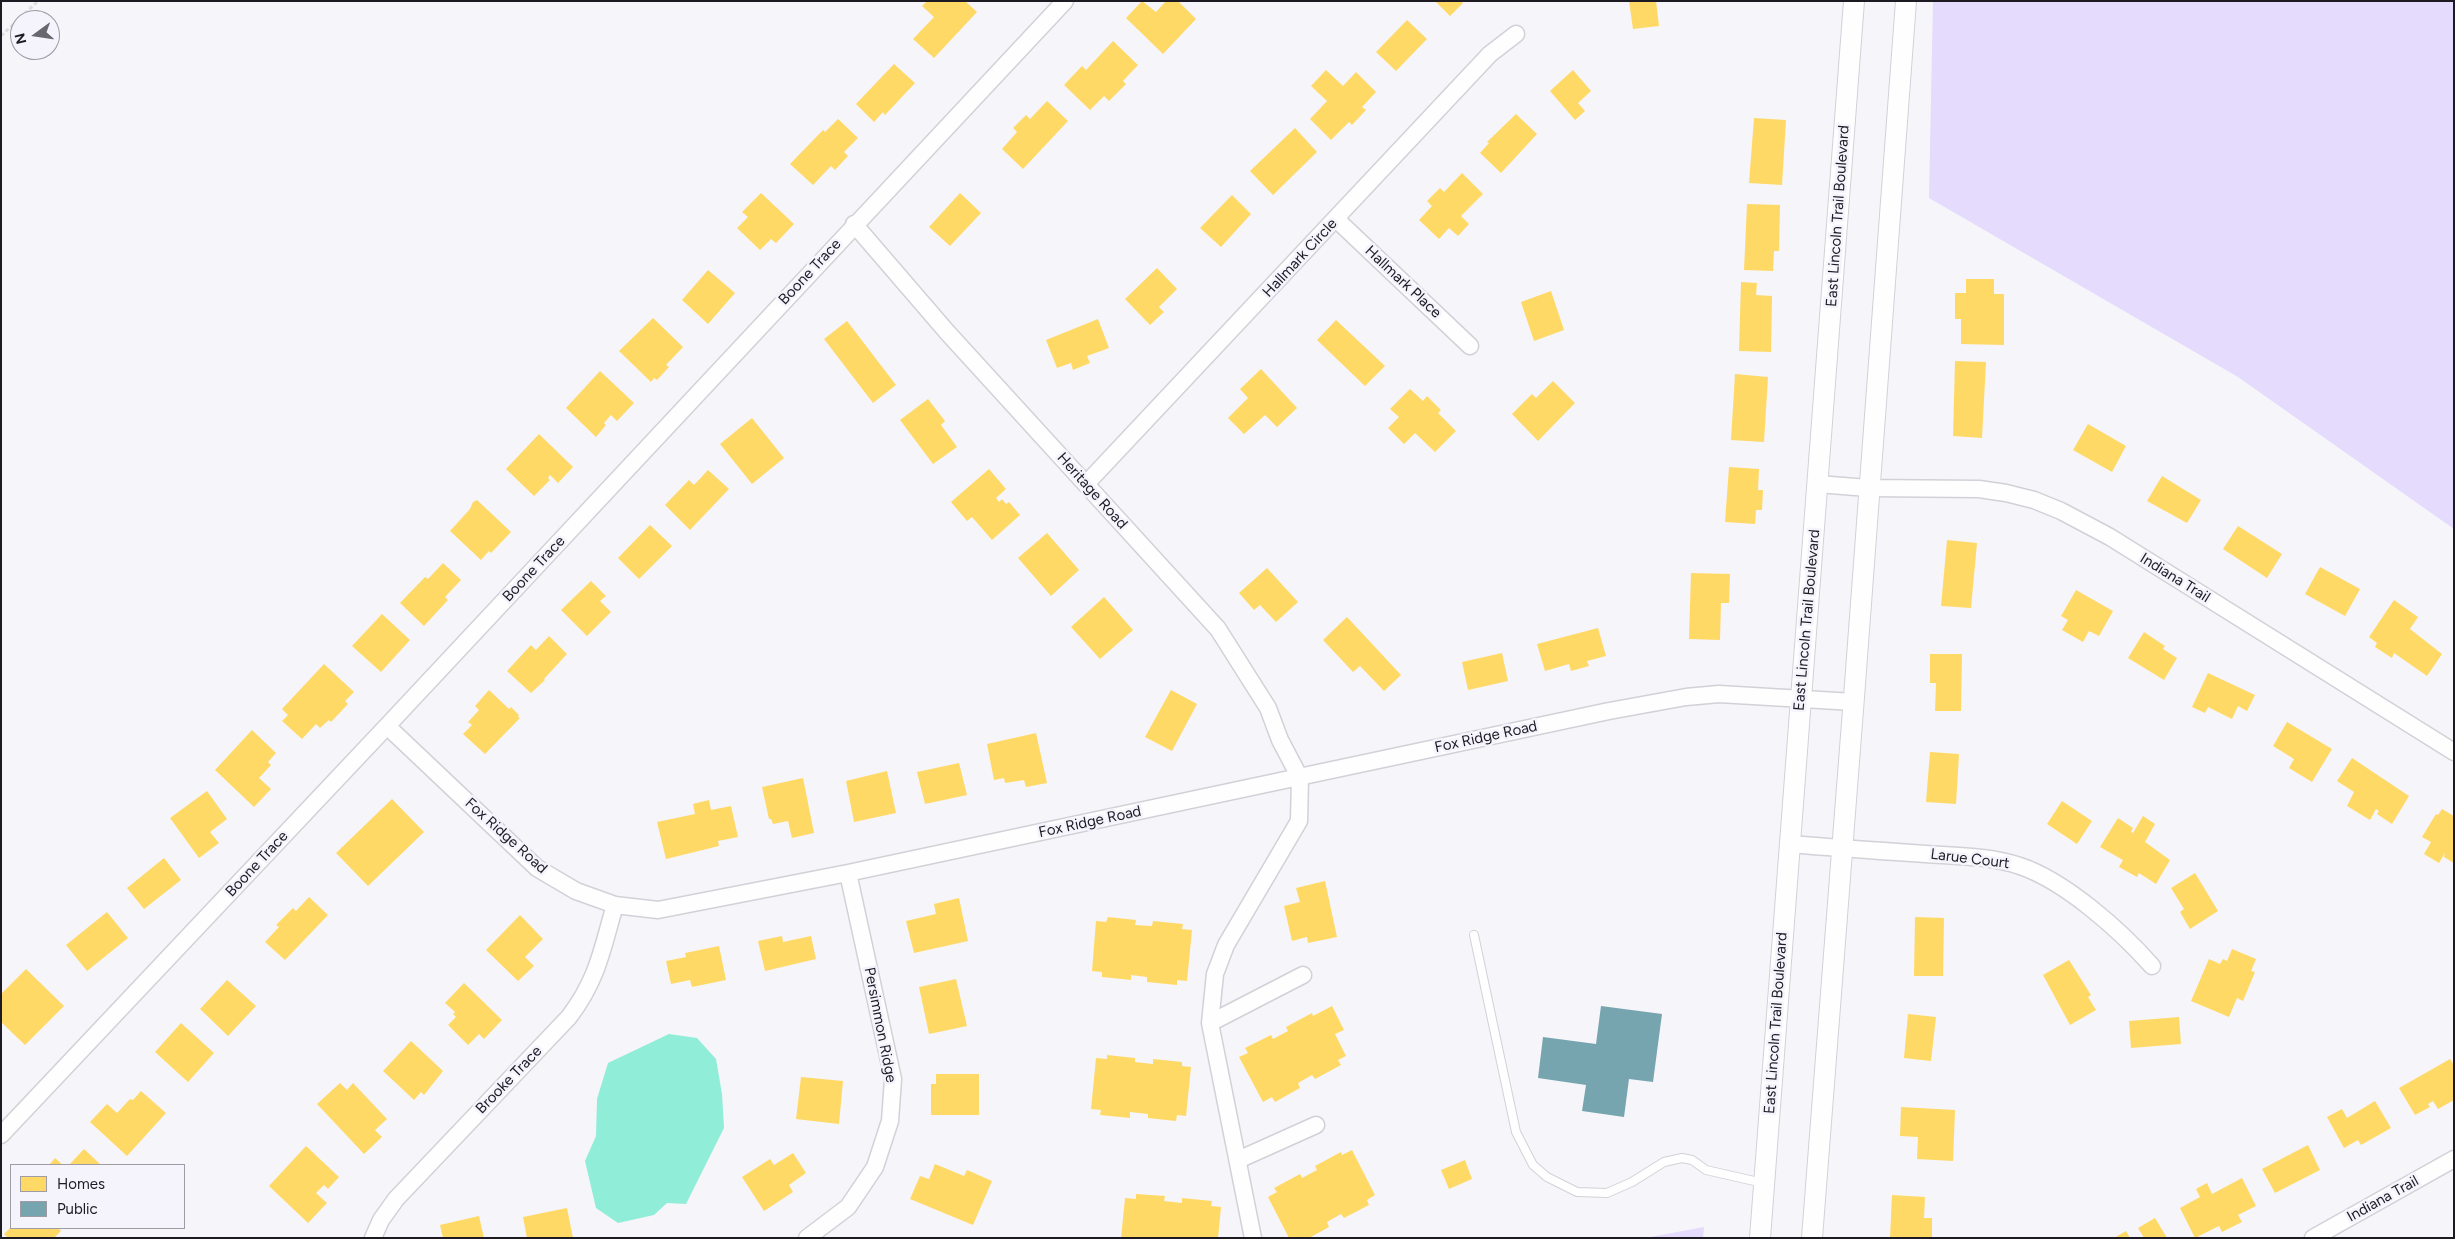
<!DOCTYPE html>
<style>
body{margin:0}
#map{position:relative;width:2455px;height:1239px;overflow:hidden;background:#f6f5fa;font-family:Figtree,sans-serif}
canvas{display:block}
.frame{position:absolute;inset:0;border:2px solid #1d1a23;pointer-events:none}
.legend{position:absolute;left:10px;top:1164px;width:175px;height:65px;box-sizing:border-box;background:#f5f3fc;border:1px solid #9f9ca5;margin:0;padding:6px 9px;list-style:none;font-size:15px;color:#1d1a23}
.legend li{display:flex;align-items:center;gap:10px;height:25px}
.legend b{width:25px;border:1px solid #9f9ca5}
.north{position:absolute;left:10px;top:10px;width:50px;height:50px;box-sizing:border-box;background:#f5f3fc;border:1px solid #9f9ca5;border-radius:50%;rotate:256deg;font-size:14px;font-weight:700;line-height:20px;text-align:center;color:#1d1a23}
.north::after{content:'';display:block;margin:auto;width:18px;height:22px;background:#69676e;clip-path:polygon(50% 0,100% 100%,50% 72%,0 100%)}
</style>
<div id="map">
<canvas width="2455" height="1239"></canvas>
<div class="frame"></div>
<ul class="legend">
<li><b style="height:14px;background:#ffd966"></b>Homes</li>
<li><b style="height:14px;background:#76a5af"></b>Public</li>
</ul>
<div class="north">N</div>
</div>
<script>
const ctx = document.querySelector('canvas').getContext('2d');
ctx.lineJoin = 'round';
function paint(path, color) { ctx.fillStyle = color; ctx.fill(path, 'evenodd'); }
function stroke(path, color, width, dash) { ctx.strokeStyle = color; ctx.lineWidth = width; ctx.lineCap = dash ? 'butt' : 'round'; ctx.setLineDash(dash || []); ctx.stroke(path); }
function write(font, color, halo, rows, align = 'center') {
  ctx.font = font + ' Figtree,sans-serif'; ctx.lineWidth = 5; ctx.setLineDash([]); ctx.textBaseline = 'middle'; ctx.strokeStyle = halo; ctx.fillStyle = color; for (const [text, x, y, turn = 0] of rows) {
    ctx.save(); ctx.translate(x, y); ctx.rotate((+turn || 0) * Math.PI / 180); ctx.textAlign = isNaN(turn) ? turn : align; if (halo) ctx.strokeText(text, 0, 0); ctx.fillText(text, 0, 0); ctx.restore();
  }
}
paint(new Path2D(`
 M1933,1h521v528l-216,-152 -309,-179z
 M1704,1227l-1,11h-58z`), '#e4dbfd');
paint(new Path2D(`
 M669,1034l28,4 19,21 6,35 2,34 -38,76 -19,-1 -13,12 -36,8 -22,-15 -11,-47 11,-25 1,-37 11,-36z`), '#90edd8');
paint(new Path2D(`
 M927,1h38l12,11 -43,46 -21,-19 21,-22 -12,-11z
 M1142,1l14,11 10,-11h12l18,18 -33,35 -37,-36z
 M1435,1h26l2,2 -13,13z
 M1629,1h27l3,25 -26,3z
 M1407,20l20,19 -31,32 -20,-19z
 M1113,41l25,24 -15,16 3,3 -17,17 -5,-5 -14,14 -26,-25 18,-19 4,4z
 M894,64l21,19 -30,32 -2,-3 -9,10 -18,-18z
 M1326,70l17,16 13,-14 20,20 -14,15 4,3 -14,15 -3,-3 -18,18 -21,-21 17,-18 -16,-15z
 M1573,70l18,21 -13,12 7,8 -10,9 -25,-29z
 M1047,101l21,20 -45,48 -21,-20 15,-17 -4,-4 13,-13 4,4z
 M1516,114l21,20 -36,39 -21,-20 9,-10 -2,-1z
 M1754,118l32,2 -4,65 -33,-2z
 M838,119l20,19 -14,14 4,4 -13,14 -4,-4 -18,19 -23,-21 33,-34 2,2z
 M1295,128l22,24 -44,43 -23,-24z
 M1462,173l21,21 -22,22 8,8 -11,12 -9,-8 -10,11 -20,-19 13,-14 -5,-5 13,-13 4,4z
 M761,193l33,31 -18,19 -5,-4 -11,11 -23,-22 11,-11 -6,-5z
 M960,193l21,20 -31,33 -21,-19z
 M1232,195l19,19 -30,33 -21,-19z
 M1747,204l33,1 -1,46h-5l-1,20 -29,-1z
 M1157,268l20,21 -18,18 5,5 -14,13 -25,-26z
 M708,270l27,23 -27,31 -26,-24z
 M1966,279h28v15h10v51l-43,-1v-25h-6v-26h11z
 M1741,282l16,1 -1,12 16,1 -1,56 -32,-1z
 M1551,291l13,39 -30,11 -13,-39z
 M653,318l30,29 -17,18 3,2 -12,13 -3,-2 -3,4 -32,-31z
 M1098,319l11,29 -22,8 3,7 -17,7 -2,-7 -14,5 -11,-28z
 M1336,320l49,46 -20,20 -48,-46z
 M847,321l49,64 -23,18 -49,-64z
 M1955,361l31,1 -4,76 -29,-2z
 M1261,369l36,39 -20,19 -12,-12 -21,19 -16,-16 20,-20 -8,-9z
 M600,371l34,32 -17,18 -6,-6 -7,8 2,2 -10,12 -30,-29z
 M1735,374l33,3 -4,65 -33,-2z
 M1553,381l22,22 -37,38 -26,-27 20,-20 4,4z
 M1410,389l13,12 4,-5 14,14 -3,3 18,18 -21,21 -20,-19 -11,11 -16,-16 11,-11 -9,-8z
 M928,399l17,22 -4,4 16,22 -24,17 -33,-44z
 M752,418l32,40 -32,26 -32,-40z
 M2088,424l38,22 -14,26 -39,-22z
 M539,434l34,33 -15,16 -8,-8 -2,3 2,2 -16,16 -28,-27z
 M1729,467l30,2 -1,21h5l-1,20h-6l-1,14 -30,-2z
 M989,469l17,20 -10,9 3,4 3,-3 4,5 3,-2 11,13 -28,25 -20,-23 -5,4 -16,-19z
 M708,470l21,19 -39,41 -25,-25 24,-25 5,5z
 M2162,476l39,24 -14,23 -40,-22z
 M477,500l34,32 -20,21 -2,-2 -8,9 -31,-29 20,-22 3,-7z
 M650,525l22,21 -33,33 -21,-21z
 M2238,526l44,28 -15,24 -44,-29z
 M1047,533l32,37 -28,26 -33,-38z
 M1947,540l30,3 -6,65 -30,-2z
 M443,563l18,17 -16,17 3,3 -24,26 -24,-23 25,-26 3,2z
 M2320,567l40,22 -15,27 -40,-22z
 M1267,568l31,34 -22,20 -16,-17 -6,5 -15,-17z
 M1691,573l39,1 -1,29h-8l-1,37 -31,-1z
 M591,581l15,15 -6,5 11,11 -24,24 -26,-26z
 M2076,590l37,21 -14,25 -10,-5 -6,11 -21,-12 6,-10 -7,-4z
 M1104,597l29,33 -33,29 -29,-32z
 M2394,600l24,17 -8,12 32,25 -15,22 -33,-23 -2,5 -17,-11 2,-4 -8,-6z
 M382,614l28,26 -29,32 -29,-26z
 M1347,617l54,58 -17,16 -24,-25 -7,6 -30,-32z
 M1598,628l8,28 -19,5 2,5 -18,5 -2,-7 -24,7 -8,-27z
 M2144,632l21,14 -2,3 14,9 -13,22 -36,-22z
 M549,636l18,18 -23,25 1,1 -14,13 -24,-22 24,-26 5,5z
 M1502,653l6,28 -40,9 -6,-28z
 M1930,654h32l-1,57h-26l1,-28h-6z
 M324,664l30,28 -9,9 3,3 -17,18 -2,-2 -9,8 -4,-4 -14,15 -20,-18 6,-6 -6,-6z
 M2208,673l47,22 -8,16 -9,-5 -6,13 -24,-12 -3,6 -13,-6z
 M489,690l20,19 2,-2 8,8 -1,2 2,1 -35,36 -22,-20 9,-9 -4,-3 11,-12 -4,-4z
 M1171,690l26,14 -25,47 -27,-14z
 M2287,722l45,27 -20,33 -23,-14 5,-9 -21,-13z
 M252,730l24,23 -8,9 3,3 -12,13 12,11 -17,18 -39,-37z
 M1036,733l11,50 -21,4 -2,-7 -19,3 -1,-5 -10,2 -7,-36z
 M1930,752l29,2 -3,50 -30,-2z
 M2352,758l57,38 -17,28 -15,-10 2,-3 -3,-2 -6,11 -23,-14 7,-14 -17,-11z
 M959,763l8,32 -42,9 -8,-32z
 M887,771l9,42 -42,9 -8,-41z
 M803,778l11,55 -22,5 -4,-17 -15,3 -2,-5h-2l-7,-32z
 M207,791l20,28 -17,13 9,11 -20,15 -29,-40z
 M392,799l32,33 -56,54 -32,-33z
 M709,800l2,10 20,-4 7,31 -20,4 1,5 -53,13 -9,-37 38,-8 -2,-10z
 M2062,801l30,20 -15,23 -30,-20z
 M2442,809l12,7v47l-10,-6 1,-4 -6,10 -15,-9 7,-12 -9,-5 14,-23 2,1z
 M2143,816l12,8 -10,18 25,18 -14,24 -17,-11 -2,4 -18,-10 4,-7 -23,-13 18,-29 15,10 -2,4 2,1z
 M164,858l17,22 -37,29 -17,-21z
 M2195,873l23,38 -28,18 -10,-17 4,-3 -13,-21z
 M1325,881l12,56 -29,6 -1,-6 -15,4 -8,-35 16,-4 -4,-14z
 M309,897l19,18 -43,45 -20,-18 14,-15 -3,-2 17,-17 3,3z
 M959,898l9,43 -54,12 -8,-32 30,-7 -2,-10z
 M107,912l21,26 -41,33 -21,-26z
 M520,915l23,24 -18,18 9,9 -16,15 -32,-31z
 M1108,917l28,3 -1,5 17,1 1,-5 30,3 -1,5 10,1 -5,51 -10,-1v5l-30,-3v-5l-16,-2v5l-29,-3v-5l-10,-1 4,-50 10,1z
 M1915,917l29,1 -1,58h-29z
 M782,936l1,6 28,-6 5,23 -51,12 -7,-30z
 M719,946l7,34 -34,7 -2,-7 -19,4 -5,-23 20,-4 -1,-4z
 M2232,949l24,10 -5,12 4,1 -12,29 -6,-3 -8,19 -38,-16 18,-42 11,5 3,-5 4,2z
 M2069,960l22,35 -3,2 8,13 -26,15 -27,-50z
 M26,969l38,37 -39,39 -24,-23v-28z
 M956,979l11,47 -38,8 -10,-47z
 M227,980l29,26 -28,30 -28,-27z
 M464,983l38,37 -18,19 -5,-5 -11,11 -20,-20 8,-8 -3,-3 2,-2 -10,-9z
 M1332,1006l12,24 -9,4 11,22 -8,4 3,5 -26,14 -3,-4 -14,8 2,5 -25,14 -3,-5 -9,5 -24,-45 9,-4 -3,-5 26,-13 2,4 15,-8 -2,-4 26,-14 1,3z
 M1908,1014l28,3 -5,44 -27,-3z
 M2179,1017l2,27 -50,4 -2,-27z
 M181,1023l33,30 -26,29 -33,-30z
 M411,1041l32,30 -19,24 -3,-3 -7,8 -31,-29z
 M1107,1055l28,3v4l18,2v-5l29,3v4l9,1 -5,49 -9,-1 -1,6 -28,-3v-4l-18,-2v6l-30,-3 1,-5 -10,-1 5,-51 11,1z
 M2450,1059l4,6v35l-16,9 -5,-8 -5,3 2,3 -15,8 -16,-27z
 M936,1074h43v41h-48v-31h5z
 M801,1077l42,4 -4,43 -43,-5z
 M340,1083l7,7 6,-7 34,36 -12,11 7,7 -18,17 -47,-50z
 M141,1091l25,22 -39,43 -37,-34 17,-18 10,9 13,-14 3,1z
 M2375,1101l16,27 -30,17 -3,-5 -14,8 -17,-31 15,-8 5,9z
 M1901,1107l54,3 -2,51 -36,-2 1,-22 -18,-1z
 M2308,1145l12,25 -45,23 -13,-24z
 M306,1146l33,31 -11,12 -4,-4 -8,8 11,10 -19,20 -39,-37z
 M84,1149l17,16h-32z
 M1352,1150l23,45 -8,5 2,5 -25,13 -3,-4 -14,8 2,5 -20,11h-20l-21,-41 9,-5 -3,-4 26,-14 2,4 15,-8 -2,-4 26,-14 1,3z
 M793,1153l13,20 -17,12 4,7 -29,19 -22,-34 28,-18 4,6z
 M55,1158l8,7h-14z
 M1465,1160l7,19 -23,10 -8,-19z
 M935,1164l29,12 3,-6 25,11 -19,44 -63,-26 10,-23 9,3z
 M2242,1178l14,28 -18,9 4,7 -20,10 -3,-6 -24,12 -15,-30 20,-11 -4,-8 11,-6 5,11z
 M1136,1194l29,2 -1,5 18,2v-5l30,3 -1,5 10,1 -3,31h-97l4,-40 11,1z
 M1892,1195l33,2 -1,21h8v20h-42z
 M567,1208l6,30h-46l-4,-21z
 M479,1216l5,22h-41l-3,-13z
 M2155,1218l12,20h-23l-6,-10z
 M10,1228h48l3,3 -7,7h-46l-4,-4z
 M2126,1231l4,7h-16z`), '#ffd966');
paint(new Path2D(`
 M1601,1006l61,8 -9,68 -24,-3 -5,38 -42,-6 4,-26 -48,-7 5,-41 53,7z`), '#76a5af');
const service = new Path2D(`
 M1474,935l42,197 17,33 14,12 30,15 30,1 25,-11 32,-20 18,-4 10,2 14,10 57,13`);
const minor = new Path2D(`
 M1336,219l134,127
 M854,224l93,108 271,297 50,79 12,32 20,38 -1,43 -73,124 -11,29 -5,49 43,215
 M1086,484l404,-430 26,-20
 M1818,484l50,4 111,1 27,4 28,7 27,11 49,26 344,215
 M387,726l150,142 39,23 39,14 43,5 190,-37 761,-162 77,-14 33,-3 135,8
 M1790,844c46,4 91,7 136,10 31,2 65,2 94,12 45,15 100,64 132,100
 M1210,1023l93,-48
 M1,1135l386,-409 678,-725
 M1238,1160l78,-35
 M373,1238l8,-18 15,-21 173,-182c29,-38 33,-68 46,-112
 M807,1238l41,-31 27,-40 15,-46 3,-42 -45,-206
 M2313,1238l141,-79`);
const tertiary = new Path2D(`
 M1760,1238l94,-1237
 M1812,1238c34,-412 62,-825 94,-1237`);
stroke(service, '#d2d1d8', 10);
stroke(minor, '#d2d1d8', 19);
stroke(tertiary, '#d2d1d8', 22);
stroke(new Path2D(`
 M1,36l37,-35`), '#dddcdf', 3, [4, 2.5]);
stroke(service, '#fefefe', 8);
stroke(minor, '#fefefe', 16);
stroke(tertiary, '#fefefe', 20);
write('15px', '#1d1a23', '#f5f3fc', [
 ["East Lincoln Trail Boulevard",1838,216,-86],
 ["Hallmark Circle",1300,258,-47],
 ["Boone Trace",810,272,-47],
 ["Hallmark Place",1403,282,43],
 ["Heritage Road",1092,491,48],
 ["Boone Trace",534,569,-47],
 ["Indiana Trail",2175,578,32],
 ["East Lincoln Trail Boulevard",1807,620,-85],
 ["Fox Ridge Road",1486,737,-12],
 ["Fox Ridge Road",1090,822,-12],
 ["Fox Ridge Road",506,836,42],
 ["Larue Court",1970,859,7],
 ["Boone Trace",257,864,-47],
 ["East Lincoln Trail Boulevard",1776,1023,-86],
 ["Persimmon Ridge",880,1025,79],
 ["Brooke Trace",509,1080,-46],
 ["Indiana Trail",2383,1199,-29]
]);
</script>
